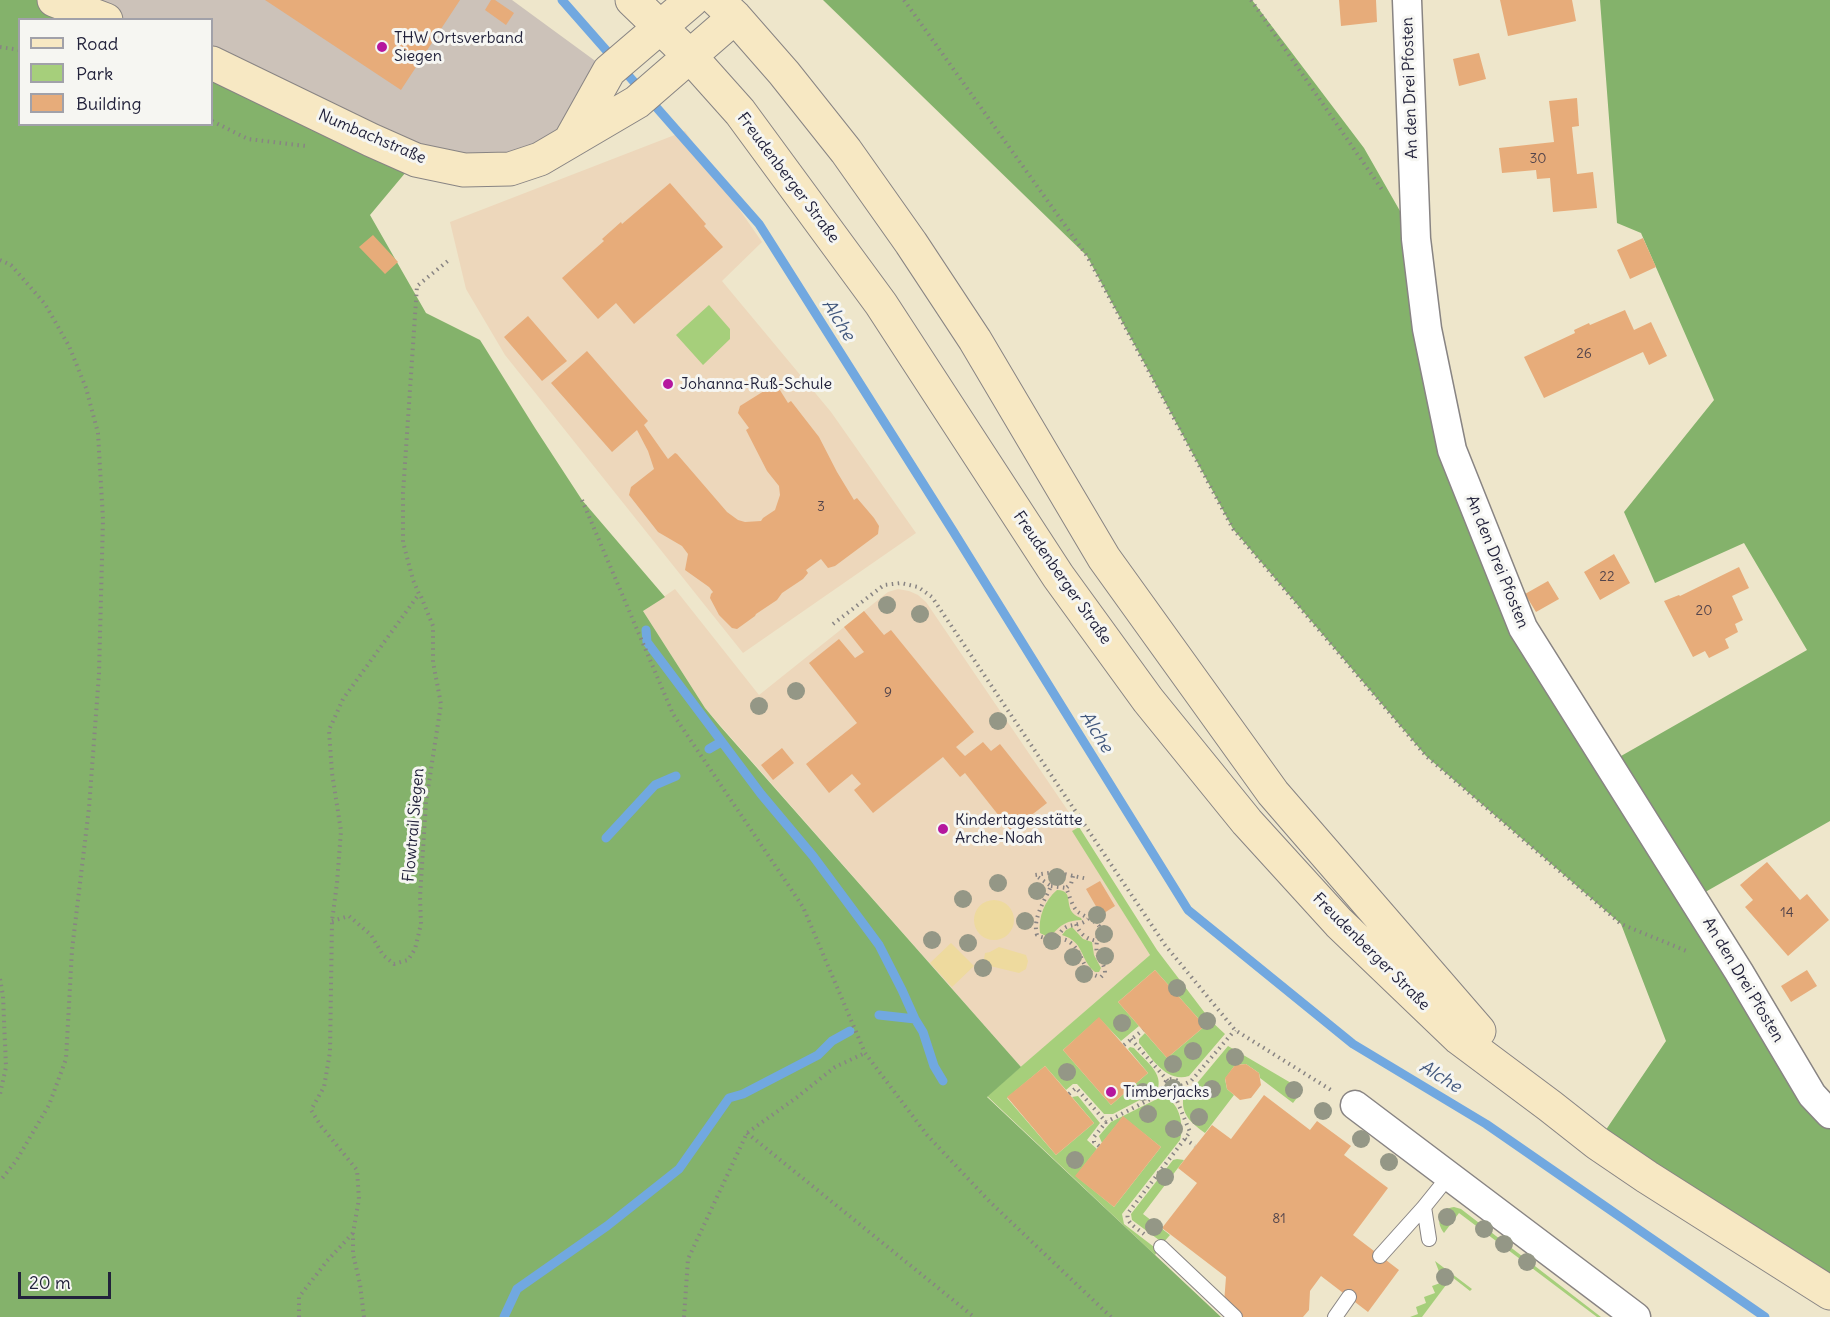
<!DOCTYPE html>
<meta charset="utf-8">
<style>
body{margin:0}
#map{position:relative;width:1830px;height:1317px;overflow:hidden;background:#eee6cb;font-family:Delius,sans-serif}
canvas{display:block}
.legend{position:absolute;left:18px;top:18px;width:195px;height:108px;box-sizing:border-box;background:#f6f6f2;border:2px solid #a1a1a9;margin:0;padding:8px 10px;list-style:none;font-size:18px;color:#22223b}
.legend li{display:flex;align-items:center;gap:12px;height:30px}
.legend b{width:30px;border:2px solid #a1a1a9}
.scale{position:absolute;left:18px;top:1272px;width:93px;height:27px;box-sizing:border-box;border:3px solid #22223b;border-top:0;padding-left:8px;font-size:18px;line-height:21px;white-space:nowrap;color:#22223b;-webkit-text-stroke:4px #f6f6f2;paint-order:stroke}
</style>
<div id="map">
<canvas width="1830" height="1317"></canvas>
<ul class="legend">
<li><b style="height:8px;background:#f7e8c3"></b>Road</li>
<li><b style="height:16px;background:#a6cf7b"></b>Park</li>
<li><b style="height:16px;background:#e7ac7a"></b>Building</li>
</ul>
<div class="scale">20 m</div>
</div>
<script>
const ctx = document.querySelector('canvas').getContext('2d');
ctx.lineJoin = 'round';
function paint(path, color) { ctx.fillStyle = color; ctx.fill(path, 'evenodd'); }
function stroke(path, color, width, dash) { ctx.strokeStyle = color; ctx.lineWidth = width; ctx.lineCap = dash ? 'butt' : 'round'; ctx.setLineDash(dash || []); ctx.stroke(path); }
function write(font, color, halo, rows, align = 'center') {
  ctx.font = font + ' Delius,sans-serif'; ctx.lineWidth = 6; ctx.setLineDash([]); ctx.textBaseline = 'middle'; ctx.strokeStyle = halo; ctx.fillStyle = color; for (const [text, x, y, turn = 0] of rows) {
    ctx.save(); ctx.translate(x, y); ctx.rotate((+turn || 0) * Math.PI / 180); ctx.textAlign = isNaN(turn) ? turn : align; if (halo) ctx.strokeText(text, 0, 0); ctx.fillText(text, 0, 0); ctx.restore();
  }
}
paint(new Path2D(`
 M685,131l77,111 -40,39 109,131 85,121 -173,120 -238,-298 -39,-66 -16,-67z
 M675,589l84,106 129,-103 10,-3 11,2 9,4 8,7 153,225 -6,4 77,124 -129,112 -316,-359 -62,-97z`), '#edd7bb');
paint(new Path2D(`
 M54,0h458l97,71 -38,68 -107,31 -252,-107v-43l-106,-1z`), '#ccc2b9');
paint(new Path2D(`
 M709,305l21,24v10l-27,26 -27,-30z
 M1079,827l78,123 54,71 14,13 -36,42c-23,7 -37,-18 -50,-33v-4l6,-6 22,25 38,-32 -50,-56 -37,32 21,24 -18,15 -22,-23 -36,32 48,55 37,-32 -20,-24 2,-2 4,1c10,12 31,25 23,43l-44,23h-9l-27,-30h-4l-7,6 -21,-24 -38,32 49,57 38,-32 -22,-26 6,-1 22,27 -13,17 10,9 -21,27 38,31 47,-60 -38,-30 -21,26 -3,-7 12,-14 48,-24c19,-3 26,27 21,42l-58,74 2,10 34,26 -3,5 -168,-159 163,-141 -78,-124z
 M1057,890c20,0 3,21 24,28l1,2c-14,0 -22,5 -30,15l-6,1 -6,-3c-2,-16 5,-33 17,-43z
 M1072,927l11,12 9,3 2,13 7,13 -2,4h-4c-16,-13 -10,-30 -33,-37l4,-5z
 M1228,1046l75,44 -10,13 -33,-25 -1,-5 -13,-9 -11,1 -10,14 2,10 7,6 -29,38c-12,-9 -23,-17 -22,-33z
 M1177,1159l7,1 -41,54 27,21 -7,8 -31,-23 -1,-6 42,-54z
 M1454,1207l7,2 140,108h-4l-16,-12 -122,-92 -15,20c-9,-12 -5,-24 10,-26z
 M1435,1261l37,28 -2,2 -18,-14 -30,40h-12l8,-3 -2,-7 10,-4 -2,-6 11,-4 -3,-7 11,-4z`), '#a6cf7b');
paint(new Path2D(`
 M0,0h54l52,19 -86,1v104h192v-61l204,97 -46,55 56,98 54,27 55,88 47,72 83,97 -22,14 62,97 15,18 301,341 -34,30 234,220h-1221z
 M823,0h429l112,148 52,91 11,90 96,299 84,136 200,-114 -63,-107 -89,40 -31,-71 90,-112 -73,-167 -24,-10 -17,-223h230v821l-137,78 137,215v179l-233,-150 69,-102 -45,-117 -195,-168 -193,-227 -146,-273z`), '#84b26b');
paint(new Path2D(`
 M974 920a20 20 0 1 1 40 0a20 20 0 1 1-40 0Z
 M951,943l23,23 -22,21 -22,-24z
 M999,947l27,8 2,6 -2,8 -7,4 -29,-7 -6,-7 1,-6 5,-1z`), '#eeda9e');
stroke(new Path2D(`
 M562,0l197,224 194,307 235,379 165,134 133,80 279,193
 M646,630l1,12 114,152 52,62 66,89 23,45 13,29 8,13 11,34 9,15
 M709,749l12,-7
 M606,838l49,-53 21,-9
 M879,1015l36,4
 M504,1317l13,-28 90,-63 72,-57 50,-71 14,-4 75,-39 14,-14 18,-10`), '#71a8e0', 9);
paint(new Path2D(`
 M265,0h195l-59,90z
 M491,0h4l19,13 -8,12 -21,-15z
 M1339,0h37l1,22 -36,4z
 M1500,0h72l4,21 -68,15z
 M1479,53l7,26 -27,7 -6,-27z
 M1577,98l2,28 -7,1 5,47 16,-2 4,36 -44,4 -3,-34 -13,1 -1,-9 -34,3 -3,-25 55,-6 -5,-41z
 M670,183l36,41 -2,2 19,21 -89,77 -18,-21 -18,16 -36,-41 42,-37 -2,-2 19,-17 1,2z
 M373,235l25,27 -13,12 -26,-27z
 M1643,238l13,29 -26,12 -13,-29z
 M1625,310l9,20 17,-8 16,34 -18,9 -6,-13 -99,46 -20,-41 51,-24 -1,-3 15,-7 1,2z
 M528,316l39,45 -25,20 -38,-44z
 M587,351l61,70 -4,4 24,34 7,-6 2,1 50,58 11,8 7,2 16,-1 2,-3 12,-8 5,-15 -1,-9 -12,-15 -21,-41 3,-2 -11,-15 2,-7 32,-20 6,1 10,16 3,-2 28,36 18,35 17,28 3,-2 17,20 5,8 -1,8 -43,32 -7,2 -7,-9 -15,11 2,3 -5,6 -21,14 -5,7 -21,14 -1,2 -18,13 -5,-1 -13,-13 -9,-17 1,-4 2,-2 -4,-5 -24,-17 3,-16 -6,-8 -24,-14 -29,-37 2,-8 23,-18 -6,-18 -11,-21 -25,22 -61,-69z
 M1614,554l16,29 -30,17 -16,-28z
 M1739,567l10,21 -17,8 11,24 -8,4 3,8 -13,7 4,9 -20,10 -4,-7 -12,6 -29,-56 15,-6 1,1z
 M1548,581l11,18 -23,13 -11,-18z
 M864,611l20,24 7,-5 83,102 -18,15 9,9 18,-14 8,9 9,-7 47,59 -36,28 -46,-58 -5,4 -17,-20 -70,56 -19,-23 7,-6 -9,-10 -23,19 -23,-29 51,-41 -48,-60 30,-24 16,19 9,-6 -20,-25z
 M782,748l12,15 -21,17 -12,-15z
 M1767,862l33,38 7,-6 22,26 -41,36 -43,-49 8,-7 -13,-15z
 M1100,881l15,25 -14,9 -15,-26z
 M1155,970l50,56 -38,32 -49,-56z
 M1807,970l10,16 -26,16 -10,-16z
 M1099,1017l49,56 -37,32 -48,-55z
 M1246,1064l13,9 2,12 -10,13 -11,2 -13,-11 -2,-11 10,-13z
 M1045,1066l49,57 -38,32 -49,-58z
 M1264,1095l46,35 7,-9 34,25 -7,9 44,33 -35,47 46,35 -31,42 -47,-36 -11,15 -1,19 -6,7h-60l-19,-14 2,-26 -64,-49 35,-45 -19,-15 34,-43 19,14z
 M1123,1116l38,31 -47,60 -39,-31z`), '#e7ac7a');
const lane = new Path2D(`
 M1429,1239l-5,-32 25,-31
 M1161,1247l74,70
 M1380,1256l44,-49
 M1335,1317l14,-20`);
const street = new Path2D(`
 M1407,0l9,239 11,90 25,121 71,178 216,344 73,123 18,19
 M1355,1105l281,212`);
const secondary = new Path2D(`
 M54,0l52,20
 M632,0l58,56 50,56 141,192 177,272 90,124 99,122 92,101 120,115 91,68 47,37 50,34 183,116
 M717,0l18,17 49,56 62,78 65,92 64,97 129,218 169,235 206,238
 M212,63l159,77 45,20 48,10 46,-1 30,-10 97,-57 98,-85
 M571,139l38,-68 83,-71`);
stroke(lane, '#888483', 16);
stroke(street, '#888483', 31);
stroke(secondary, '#888483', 35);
stroke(new Path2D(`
 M904,0l183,256 146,273 193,227 195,168 68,28
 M1251,0l132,191
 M0,47l20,3
 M212,121l36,18 58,7
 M0,260l11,5 34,39 24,42 17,42 12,45 5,86 -4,155 -10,134 -17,142 -6,109 -17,46 -33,56 -16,20
 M582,500l91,214 130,193 62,146 62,82 63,67 121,115
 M833,624l51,-39 17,-2 17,4 14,10 233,348 70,85 96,60
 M1073,876l-2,8 -5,4c4,8 6,19 12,24 7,5 16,8 21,14 0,10 -4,18 -2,27 2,8 8,11 8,20l-4,4c-18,-3 -17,-21 -28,-32 -10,-11 -23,-3 -36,-10 -5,-16 8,-35 14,-49l-16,-11 20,-3 33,7
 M1051,886l15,2
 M332,921l17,-5 22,19 12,20 11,9 14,-4 7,-11 6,-25 -1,-27 6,-95 15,-98 -8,-42v-36l-13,-32
 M1076,924c4,10 10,15 21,17
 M1058,937c7,-17 19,-8 30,-18
 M0,979l3,17 3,71 -6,27
 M1131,1039l37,42
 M1124,1045l19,-15
 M1163 1088a9 9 0 1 1 18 0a9 9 0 1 1-18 0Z
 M1181,1086l10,-5 44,-51
 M1069,1094l7,-6 30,34 58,-30
 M747,1133l227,184
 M1185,1139l10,7
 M1099,1146l-5,-4v-5l12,-15
 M1144,1234c-7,-6 -19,-11 -16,-21l62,-81 -15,-36
 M299,1317v-20l28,-36 26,-28
 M364,1317l-4,-33 -7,-30v-21l6,-34 -2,-29 -36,-44 -10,-16 13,-23 6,-35 2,-131 5,-38 4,-52 -9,-58 -3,-43 14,-31 76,-105 -6,-14 -10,-38v-49l14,-207 32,-26
 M684,1317l4,-58 59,-126 49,-35 39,-31 30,-14`), '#888483', 4, [1.5, 4.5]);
stroke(lane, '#fff', 14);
stroke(street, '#fff', 28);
stroke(secondary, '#f7e8c3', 33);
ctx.fillStyle = '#949786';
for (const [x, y] of [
 [887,605],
 [920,614],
 [796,691],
 [759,706],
 [998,721],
 [1057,877],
 [998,883],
 [1037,891],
 [963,899],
 [1097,915],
 [1025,921],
 [1104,934],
 [932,940],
 [1052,941],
 [968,943],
 [1105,956],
 [1073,957],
 [983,968],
 [1084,974],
 [1177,988],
 [1207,1021],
 [1122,1023],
 [1193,1051],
 [1235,1057],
 [1173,1064],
 [1067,1072],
 [1173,1088],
 [1212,1089],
 [1294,1090],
 [1143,1092],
 [1323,1111],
 [1148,1114],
 [1199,1117],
 [1174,1129],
 [1361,1139],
 [1075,1160],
 [1389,1162],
 [1165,1177],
 [1447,1217],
 [1154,1227],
 [1484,1229],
 [1504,1244],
 [1527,1262],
 [1445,1277]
]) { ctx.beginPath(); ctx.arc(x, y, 9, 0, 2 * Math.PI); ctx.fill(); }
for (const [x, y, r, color] of [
 [382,47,6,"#b5179e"],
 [668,384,6,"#b5179e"],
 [943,829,6,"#b5179e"],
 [1111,1092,6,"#b5179e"]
]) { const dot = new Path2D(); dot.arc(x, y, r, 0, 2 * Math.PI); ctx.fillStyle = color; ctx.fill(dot); stroke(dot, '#f6f6f2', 2); }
write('14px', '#53444b', null, [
 ["30",1538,159],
 ["26",1584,354],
 ["3",821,507],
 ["22",1607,577],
 ["20",1704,611],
 ["9",888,693],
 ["14",1787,913],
 ["81",1279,1219]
]);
write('16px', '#22223b', '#f6f6f2', [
 ["THW Ortsverband",394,38],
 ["Siegen",394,56],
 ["Johanna-Ruß-Schule",680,384],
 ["Kindertagesstätte",955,820],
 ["Arche-Noah",955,838],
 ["Timberjacks",1123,1092]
], 'left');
write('16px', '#22223b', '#f6f6f2', [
 ["An den Drei Pfosten",1410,88,-92],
 ["Numbachstraße",372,137,23],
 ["Freudenberger Straße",788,178,53],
 ["An den Drei Pfosten",1497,562,68],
 ["Freudenberger Straße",1062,578,55],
 ["Flowtrail Siegen",414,825,-85],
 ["Freudenberger Straße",1371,952,45],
 ["An den Drei Pfosten",1743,980,59]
]);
write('italic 18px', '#42587d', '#f6f6f2', [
 ["Alche",838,320,58],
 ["Alche",1096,732,58],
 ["Alche",1440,1077,31]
]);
</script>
